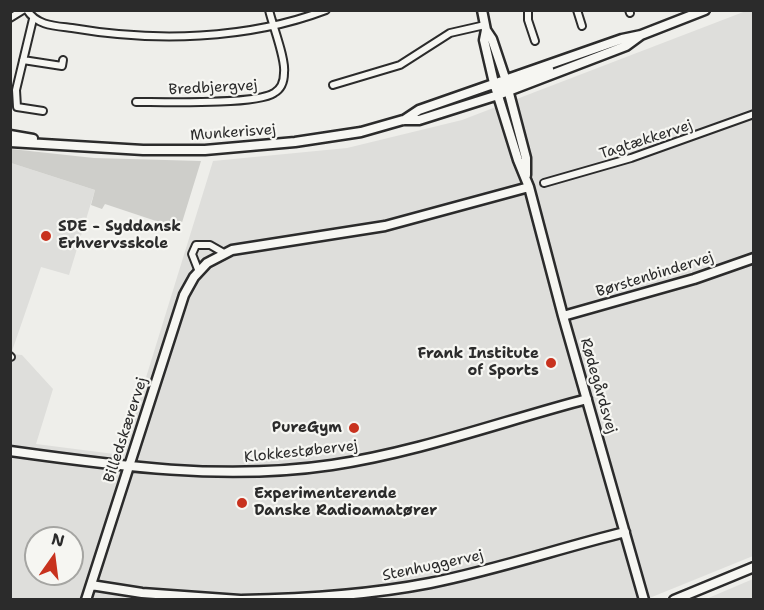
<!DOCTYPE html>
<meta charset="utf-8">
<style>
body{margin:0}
#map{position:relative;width:764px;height:610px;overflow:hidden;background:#eeeeea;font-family:"Shantell Sans",sans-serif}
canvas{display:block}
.frame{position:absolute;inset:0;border:12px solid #2b2b2b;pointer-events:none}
.north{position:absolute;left:24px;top:526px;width:60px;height:60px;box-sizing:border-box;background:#f6f6f2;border:2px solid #a5a5a2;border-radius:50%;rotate:14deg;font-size:16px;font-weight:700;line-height:24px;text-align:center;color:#2b2b2b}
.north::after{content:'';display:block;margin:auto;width:21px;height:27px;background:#c8321e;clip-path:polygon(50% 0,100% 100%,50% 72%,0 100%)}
</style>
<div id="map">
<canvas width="764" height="610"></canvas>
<div class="frame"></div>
<div class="north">N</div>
</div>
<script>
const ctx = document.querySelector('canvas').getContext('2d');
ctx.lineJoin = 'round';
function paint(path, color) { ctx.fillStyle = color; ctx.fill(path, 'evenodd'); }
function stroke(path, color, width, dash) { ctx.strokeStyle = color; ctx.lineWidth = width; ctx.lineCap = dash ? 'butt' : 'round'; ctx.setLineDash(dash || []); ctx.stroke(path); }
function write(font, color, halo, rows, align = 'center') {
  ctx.font = font + ' "Shantell Sans",sans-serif'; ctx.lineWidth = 4.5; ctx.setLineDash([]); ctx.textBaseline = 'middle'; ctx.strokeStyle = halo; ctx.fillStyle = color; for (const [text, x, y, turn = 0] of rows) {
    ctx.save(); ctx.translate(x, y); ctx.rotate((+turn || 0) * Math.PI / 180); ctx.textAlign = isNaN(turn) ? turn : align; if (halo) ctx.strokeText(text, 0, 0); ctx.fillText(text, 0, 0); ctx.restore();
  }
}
paint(new Path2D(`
 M746,11h7v545l-106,43h-636l-1,-245 12,1 31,34 -17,55 86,11 91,-294 134,-13 115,-28zM36,538h36v36h-36z
 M11,163l84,27 -26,85 -28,-8 -30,87z
 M753,579v20h-47z`), '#dededb');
paint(new Path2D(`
 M11,149l83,9 107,3 -21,68 -75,-25 -3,5 -11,-4 4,-15 -84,-27z`), '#cececa');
const street = new Path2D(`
 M27,10c10,16 29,16 45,18 82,14 175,12 254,-18
 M528,10v10l7,21
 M577,10l5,16
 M629,10l1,3
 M10,18l13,-8
 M33,19l-17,71 1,17 26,4
 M23,60l39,6 1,-6
 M333,85l67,-20 50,-32 35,-8
 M136,102c26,0 120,3 138,-9 7,-4 10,-12 10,-20 2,-14 -11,-46 -15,-63
 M544,183l87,-25 123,-44
 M199,272l-7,-18 4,-9h14l14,8
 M10,356l1,1`);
const secondary = new Path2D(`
 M482,10l4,20 -2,10 10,43 24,77 11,27 34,129 81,284
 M486,30l6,9 13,39 21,80v17
 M503,87l46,-18
 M404,120l15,-10 203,-71 19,-4 64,-25
 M10,135l23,4
 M10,142l133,8h62l90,-8 66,-10 42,-12h16l79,-25 128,-49 15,-11
 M563,316l131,-37 60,-21
 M10,451c107,15 214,30 322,14 87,-13 171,-44 255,-66
 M91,585l51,8 98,7
 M86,600l98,-305 10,-18 13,-14 25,-13 153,-24 144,-39
 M242,600c63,-1 126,-5 188,-17 66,-13 130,-35 195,-51
 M674,600l80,-33`);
stroke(street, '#2b2b2b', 10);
stroke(secondary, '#2b2b2b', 13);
stroke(street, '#f6f6f2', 6);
stroke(secondary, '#f6f6f2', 8);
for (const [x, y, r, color] of [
 [46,236,6,"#c8321e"],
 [551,363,6,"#c8321e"],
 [354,428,6,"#c8321e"],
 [242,503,6,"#c8321e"]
]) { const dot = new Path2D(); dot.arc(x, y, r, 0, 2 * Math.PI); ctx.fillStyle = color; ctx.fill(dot); stroke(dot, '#f6f6f2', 2); }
write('15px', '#2b2b2b', '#f6f6f2', [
 ["Bredbjergvej",213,88,-3],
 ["Munkerisvej",233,133,-4],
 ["Tagtækkervej",646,140,-18],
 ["Børstenbindervej",655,275,-17],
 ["Rødegårdsvej",598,386,74],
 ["Billedskærervej",126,430,-72],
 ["Klokkestøbervej",301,452,-6],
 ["Stenhuggervej",433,566,-12]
]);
write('bold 15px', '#2b2b2b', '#f6f6f2', [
 ["SDE - Syddansk",58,227],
 ["Erhvervsskole",58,244],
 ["Frank Institute",539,354,"right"],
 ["of Sports",539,371,"right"],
 ["PureGym",342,428,"right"],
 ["Experimenterende",254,494],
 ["Danske Radioamatører",254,511]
], 'left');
</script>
